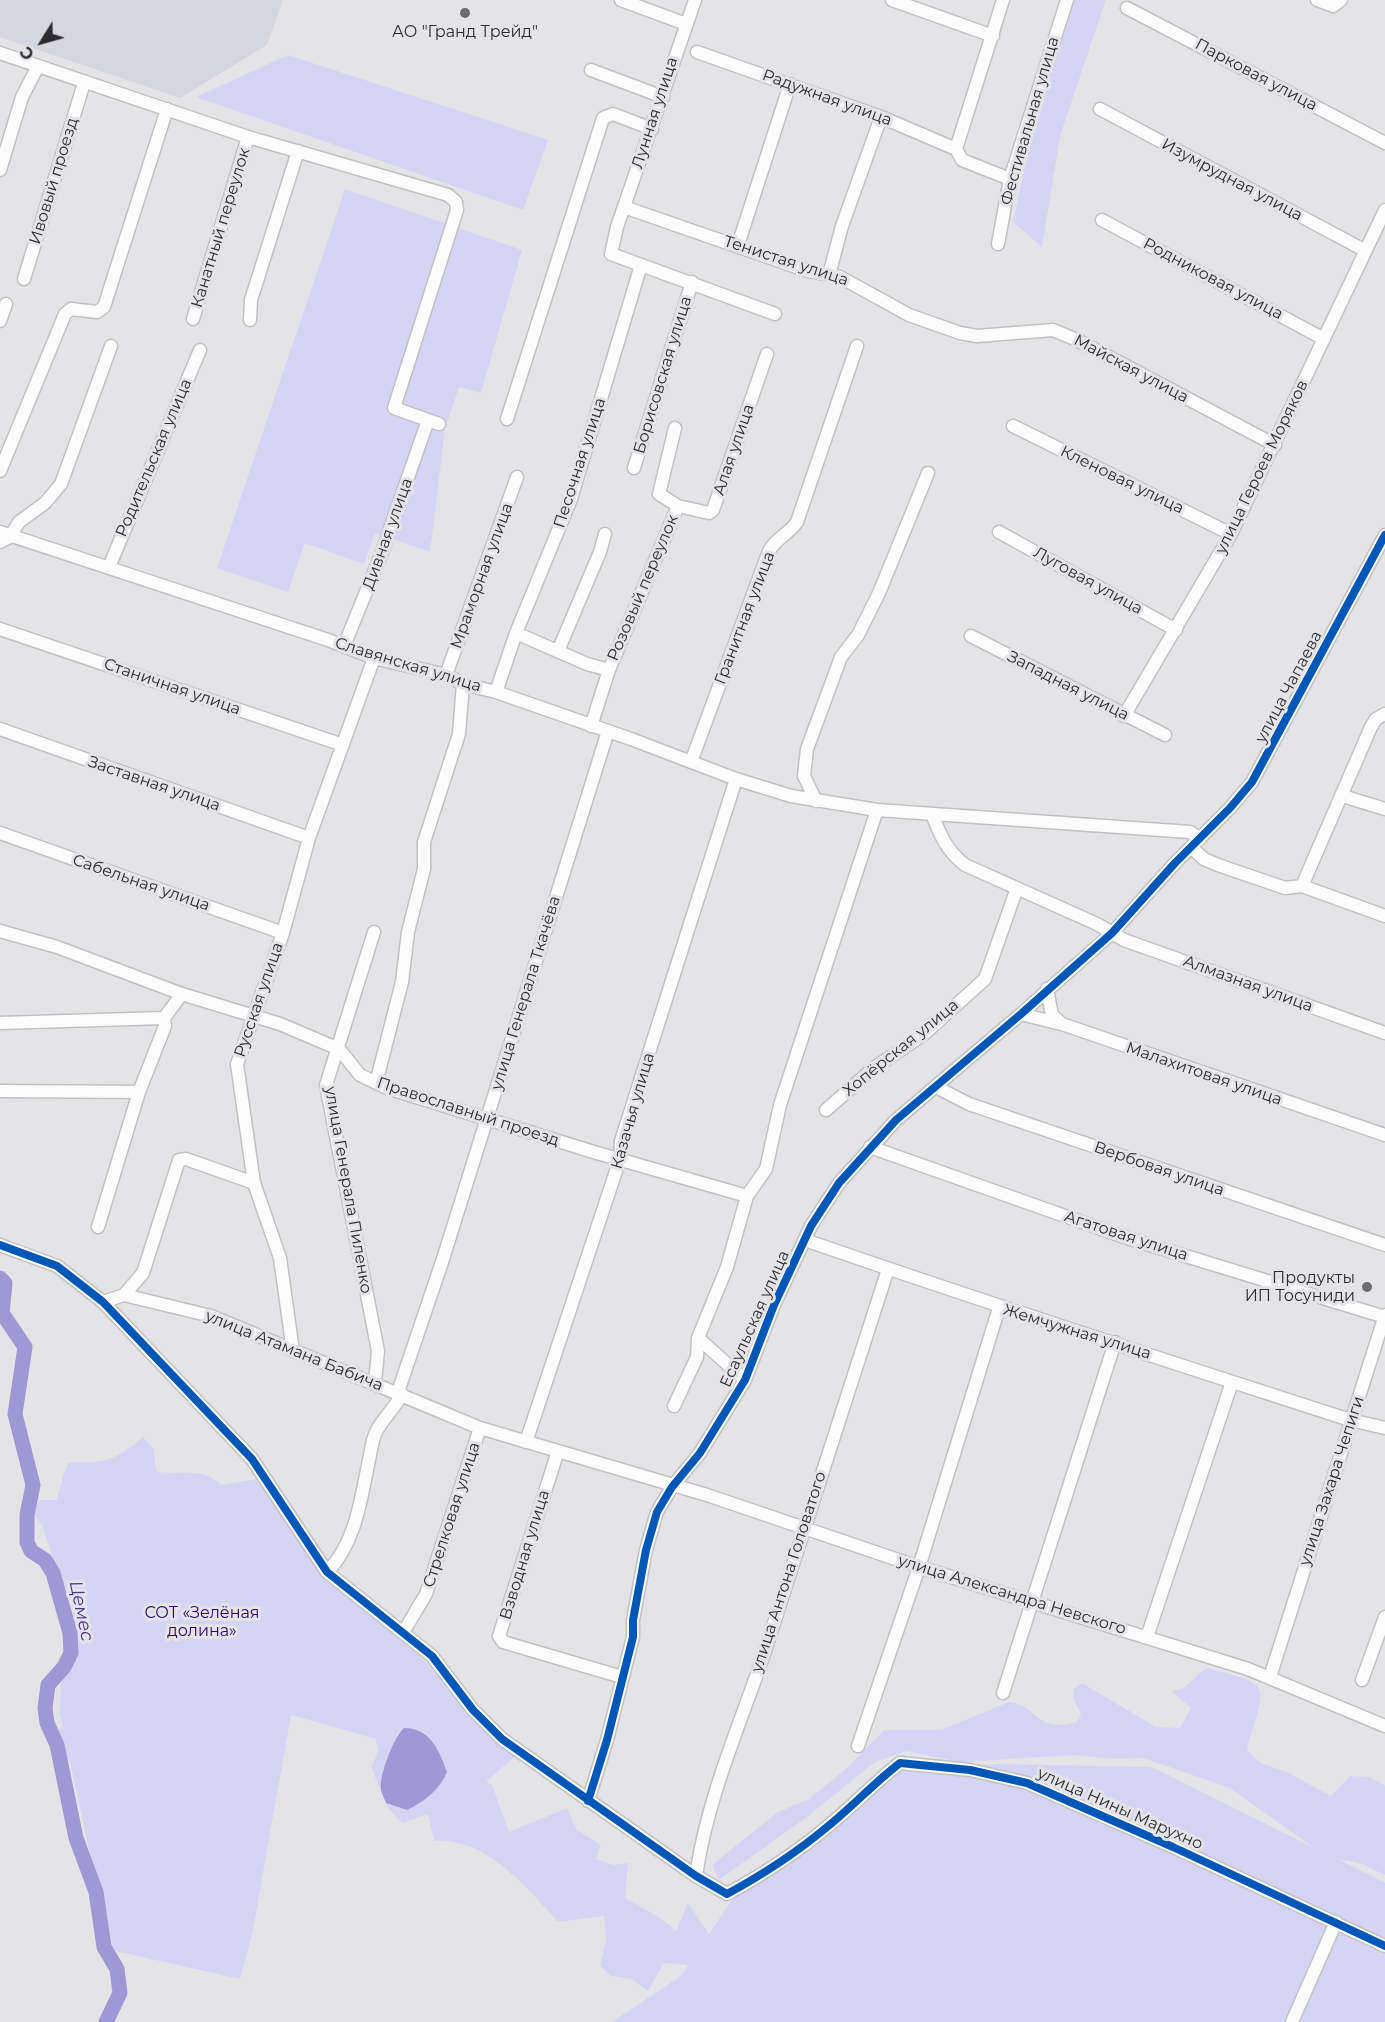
<!DOCTYPE html>
<meta charset="utf-8">
<style>
body{margin:0}
#map{position:relative;width:1385px;height:2022px;overflow:hidden;background:#e4e4e7;font-family:Montserrat,sans-serif}
canvas{display:block}
.north{position:absolute;left:12px;top:12px;width:60px;height:60px;-webkit-text-stroke:4px #e3e3e8;paint-order:stroke;rotate:233deg;font-size:16px;font-weight:700;line-height:24px;text-align:center;color:#2c2c2e}
.north::after{content:'';display:block;margin:auto;width:21px;height:27px;background:#2c2c2e;clip-path:polygon(50% 0,100% 100%,50% 72%,0 100%)}
</style>
<div id="map">
<canvas width="1385" height="2022"></canvas>
<div class="north">С</div>
</div>
<script>
const ctx = document.querySelector('canvas').getContext('2d');
ctx.lineJoin = 'round';
function paint(path, color) { ctx.fillStyle = color; ctx.fill(path, 'evenodd'); }
function stroke(path, color, width, dash) { ctx.strokeStyle = color; ctx.lineWidth = width; ctx.lineCap = dash ? 'butt' : 'round'; ctx.setLineDash(dash || []); ctx.stroke(path); }
function write(font, color, halo, rows, align = 'center') {
  ctx.font = font + ' Montserrat,sans-serif'; ctx.lineWidth = 6; ctx.setLineDash([]); ctx.textBaseline = 'middle'; ctx.strokeStyle = halo; ctx.fillStyle = color; for (const [text, x, y, turn = 0] of rows) {
    ctx.save(); ctx.translate(x, y); ctx.rotate((+turn || 0) * Math.PI / 180); ctx.textAlign = isNaN(turn) ? turn : align; if (halo) ctx.strokeText(text, 0, 0); ctx.fillText(text, 0, 0); ctx.restore();
  }
}
paint(new Path2D(`
 M0,0h283l-16,45 -87,53 -180,-61z`), '#d6d6df');
paint(new Path2D(`
 M1075,0h31l-46,136 -18,111 -29,-25 18,-83z
 M288,55l260,85 -25,70 -327,-113z
 M345,189l177,61 -41,143 -22,-6 -14,42 -15,123 -55,-19 -11,31 -59,-21 -17,49 -71,-24z
 M143,1437l11,12 2,22c24,6 46,-6 65,14l36,-6 76,107 72,55 111,115 -30,25 6,4 17,47 58,-24 9,21 25,16 -5,14 17,6 15,-2 -3,35 34,19 17,14 12,-28 21,31 33,-49 163,-116 92,-5 155,3 162,81 -84,-60 -87,-30 -29,1 -38,-4 -116,7 -54,-11 -31,11 -68,55 -88,63 -7,-15 66,-53 31,-13 38,-31 37,-38h57l68,-28c30,3 25,32 68,20l4,-8 -8,-16 1,-9 8,-6 74,44 24,1 11,-20 -20,-17c19,0 21,-16 37,-23 14,5 33,8 46,15 17,11 -6,50 -7,68l14,12 28,10 42,23 19,-20 20,1 15,9v89l-25,-12 -22,-4 47,24v139h-773l69,-46 7,-11 -24,-2 -16,28 -17,-12 -20,-3 -11,-10 6,-26 -2,-24 -46,6c-32,-35 -72,-85 -124,-81l-6,-27 -26,9 -14,-15 -17,-41 7,-14 -2,-14 -85,-24 -39,220 -12,44 -129,-29 -41,-188 -5,-5 -7,-27 5,-2 -3,-15 1,-32 15,-29 -4,-53 -15,-27 -13,-42 -11,-19 7,-11h17l7,-27 5,-11c35,2 47,-2 74,-25z`), '#d6d4f4');
paint(new Path2D(`
 M404,1728c26,0 35,22 43,44 -7,17 -23,30 -40,38l-21,-7c-1,-4 -5,-10 -5,-14 -2,-14 13,-52 23,-61z`), '#9f98d5');
stroke(new Path2D(`
 M0,1278l5,5 -3,30 23,34 -10,67 18,71 -6,30v27l4,9 14,9 8,13 17,60 1,20 -7,14 -16,18 -3,23 2,15 10,22 19,93 20,54 8,55 13,22 3,24 -14,29`), '#9f98d5', 15);
const minor = new Path2D(`
 M621,0l65,24
 M695,0l-78,227 -6,27 164,60
 M892,0l101,36
 M1317,0l16,6 8,-6
 M1127,8l258,135
 M697,52l184,65 75,32
 M0,53l248,84 200,58 8,7 1,8 -63,198 45,16
 M591,70l72,27
 M1100,109l264,141
 M956,149l47,-149
 M956,149l6,11 48,19
 M0,170l22,-73 15,-29
 M624,207l184,64 32,6 69,38 51,18 17,3 76,-6 24,10 198,105
 M1102,220l222,119
 M998,244l12,-65 57,-179
 M738,245l52,-161
 M829,275l13,-49 39,-109
 M24,279l60,-196
 M193,319l55,-182
 M250,320l1,-20 47,-149
 M0,321l6,-17
 M507,419l96,-301 10,-4 39,15
 M1013,426l218,108
 M675,428l-16,66 19,12 31,7 4,-3 54,-156
 M634,468l58,-186
 M0,471l65,-157 6,-5 26,3 7,-5 63,-198
 M0,532l328,108 46,18 72,17 17,9 33,8 135,47 105,40 55,17 86,14 313,22 10,7
 M999,532l177,98
 M0,542l10,-5 9,-15 26,-19 16,-19 50,-138
 M109,567l91,-217
 M0,629l343,116
 M516,633l71,31 22,6 -18,56
 M971,636l194,99
 M344,646l37,-91 47,-135
 M558,651l42,-99 5,-18
 M609,670l69,-164
 M446,675l71,-198
 M496,692l20,-59 55,-134 70,-234
 M1124,716l107,-182 154,-324
 M0,729l309,109
 M691,762l78,-211c7,-13 20,-17 28,-29l60,-176
 M1343,796l42,13
 M816,801l-12,-25 3,-27 34,-92 17,-22 21,-42 49,-120
 M932,814c8,21 15,37 33,51l132,59 27,16 261,93
 M0,833l283,100
 M1191,847l13,12 14,6 67,23 17,-2 83,30
 M1302,886l69,-159 5,-8 9,-5
 M0,931l57,16 125,47 98,30 59,25 21,26 27,13 210,65 150,43
 M374,932l-48,153 52,266 -3,31
 M1047,989l5,26 10,9 323,111
 M1021,1014l40,10
 M0,1023l164,-5 18,-24
 M376,1083l26,-101 6,-50 16,-63v-27l35,-108 4,-50
 M936,1087l33,17 416,141
 M0,1091l139,1
 M826,1110l48,-42 50,-34 61,-55 32,-91
 M870,1147l257,91 258,79
 M98,1227l41,-135 26,-66 -1,-8
 M805,1240c181,63 363,121 545,180l35,8
 M0,1245l57,21 46,36 149,157 75,113 105,84 41,54 29,29 194,137 31,18c35,-19 69,-41 100,-67 25,-20 47,-44 73,-64l70,7 57,13 146,64 212,99
 M124,1295l19,-22 36,-113 7,-1 68,24
 M103,1302l21,-7 87,21 269,112 227,67 212,72 329,102 137,57
 M698,1338l47,42
 M293,1351l-13,-93 -26,-75 -17,-119 46,-131 26,-95 65,-180
 M398,1392l45,-133 165,-528
 M674,1406l23,-49 1,-19 29,-71 20,-71 19,-27 14,-64 97,-295
 M526,1442l94,-283 1,-18 115,-362
 M558,1451l-59,185 4,6 119,35
 M327,1572c29,-29 34,-74 42,-112 2,-9 3,-20 7,-28 7,-14 19,-24 26,-38
 M404,1631l22,-37 54,-166
 M1147,1637l85,-255
 M1270,1677l115,-362
 M1362,1680l23,-63
 M1003,1693l112,-351
 M858,1746l61,-179 80,-259
 M588,1801l19,-61 26,-103v-17l13,-70 11,-38 15,-25 28,-34 45,-73 29,-75 37,-79 28,-43 57,-63 125,-106 91,-81 63,-70 55,-55 22,-26 133,-247
 M696,1876c11,-78 44,-151 69,-225 42,-127 81,-255 123,-382
 M1292,2022l44,-100`);
stroke(minor, '#c1c1c3', 15);
stroke(minor, '#fbfbfb', 12);
stroke(new Path2D(`
 M0,1245l57,21 46,36 149,157 75,113 105,84 41,54 29,29 194,137 31,18c35,-19 69,-41 100,-67 25,-20 47,-44 73,-64l70,7 57,13 146,64 212,99
 M588,1801l19,-61 26,-103v-17l13,-70 11,-38 15,-25 28,-34 45,-73 29,-75 37,-79 28,-43 57,-63 125,-106 91,-81 63,-70 55,-55 22,-26 133,-247`), '#0057b8', 8);
for (const [x, y, r, color] of [
 [465,13,6,"#6c6c6f"],
 [1367,1287,6,"#6c6c6f"]
]) { const dot = new Path2D(); dot.arc(x, y, r, 0, 2 * Math.PI); ctx.fillStyle = color; ctx.fill(dot); stroke(dot, '#e3e3e8', 2); }
write('16px', '#2c2c2e', '#e3e3e8', [
 ["АО \"Гранд Трейд\"",465,32],
 ["Продукты",1355,1278,"right"],
 ["ИП Тосуниди",1355,1296,"right"]
]);
write('16px', '#2c2c2e', '#e3e3e8', [
 ["Парковая улица",1256,75,28],
 ["Радужная улица",827,98,20],
 ["Лунная улица",655,113,-72],
 ["Фестивальная улица",1030,121,-74],
 ["Изумрудная улица",1232,180,28],
 ["Ивовый проезд",54,181,-73],
 ["Канатный переулок",221,228,-73],
 ["Тенистая улица",786,261,18],
 ["Родниковая улица",1213,279,28],
 ["Майская улица",1131,369,28],
 ["Борисовская улица",663,375,-73],
 ["Алая улица",734,450,-71],
 ["Родительская улица",154,458,-67],
 ["Песочная улица",580,463,-72],
 ["улица Героев Моряков",1262,467,-64],
 ["Кленовая улица",1122,480,26],
 ["Дивная улица",388,534,-70],
 ["Мраморная улица",482,576,-70],
 ["Луговая улица",1088,581,29],
 ["Розовый переулок",643,588,-67],
 ["Гранитная улица",745,618,-69],
 ["Славянская улица",408,665,17],
 ["Западная улица",1068,686,27],
 ["Станичная улица",172,687,19],
 ["улица Чапаева",1289,687,-62],
 ["Заставная улица",154,784,19],
 ["Сабельная улица",141,883,19],
 ["Алмазная улица",1248,984,20],
 ["улица Генерала Ткачёва",526,993,-73],
 ["Русская улица",259,1000,-71],
 ["Хопёрская улица",901,1048,-39],
 ["Малахитовая улица",1204,1074,19],
 ["Казачья улица",633,1111,-74],
 ["Православный проезд",468,1112,18],
 ["Вербовая улица",1159,1169,19],
 ["улица Генерала Пиленко",348,1190,80],
 ["Агатовая улица",1126,1236,18],
 ["Есаульская улица",755,1319,-66],
 ["Жемчужная улица",1077,1332,17],
 ["улица Атамана Бабича",294,1351,22],
 ["улица Захара Чепиги",1332,1481,-72],
 ["Стрелковая улица",452,1515,-72],
 ["Взводная улица",525,1555,-73],
 ["улица Антона Головатого",789,1572,-72],
 ["улица Александра Невского",1012,1595,17],
 ["улица Нины Марухно",1120,1809,24]
]);
write('16px', '#2c0270', '#e3e3e8', [
 ["СОТ «Зелёная",202,1613],
 ["долина»",202,1631]
]);
write('italic 18px', '#493197', '#e3e3e8', [
 ["Цемес",81,1611,78]
]);
</script>
